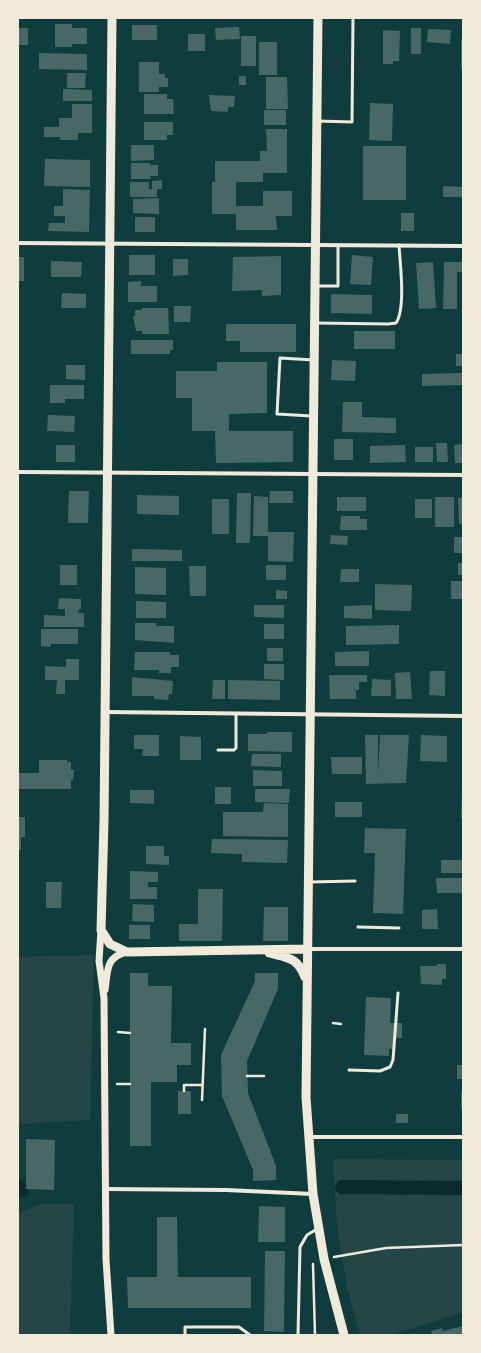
<!DOCTYPE html>
<style>
body{margin:0}
#map{position:relative;width:481px;height:1353px;overflow:hidden;background:#0f3d3e;font-family:Montserrat,sans-serif}
canvas{display:block}
.frame{position:absolute;inset:0;border:19px solid #f1e9da;pointer-events:none}
</style>
<div id="map">
<canvas width="481" height="1353"></canvas>
<div class="frame"></div>
</div>
<script>
const ctx = document.querySelector('canvas').getContext('2d');
ctx.lineJoin = 'round';
function paint(path, color) { ctx.fillStyle = color; ctx.fill(path, 'evenodd'); }
function stroke(path, color, width, dash) { ctx.strokeStyle = color; ctx.lineWidth = width; ctx.lineCap = dash ? 'butt' : 'round'; ctx.setLineDash(dash || []); ctx.stroke(path); }
paint(new Path2D(`
 M94,955l-4,165 -72,4v-167z
 M333,1159l130,1v152l-72,23h-31l-13,-48 -10,-60z
 M41,1204h33l-4,131h-52v-122z`), '#244646');
stroke(new Path2D(`
 M18,1186l4,4
 M342,1187l121,1`), '#0a2a2b', 14);
paint(new Path2D(`
 M55,24h17v4h15v16h-15v3h-17z
 M132,25h25v15h-25z
 M239,27l1,12 -24,1 -1,-12z
 M18,28h10v17h-10z
 M411,28h10v26h-10z
 M428,29l23,1 -1,14 -23,-2z
 M383,30l17,1 -1,30h-6v3h-10z
 M188,34h17v17h-17z
 M241,36h15v30h-15z
 M461,39h2v30h-2z
 M259,42h18v33h-18z
 M39,53l48,1v16l-48,-1z
 M139,62h20v12h6v4h3v9h-9v5h-20z
 M67,73h19l-1,15h-18z
 M239,76h7v9h-7z
 M266,77h21l1,32h-22z
 M63,89l29,1v11h-29z
 M144,94h23v5h6l1,15h-30z
 M209,95l26,1 -1,11h-6v5l-17,-1z
 M370,103l23,1 -1,37 -23,-1z
 M72,104h20v29h-14v7h-18v-3h-16v-10h15v-9h13z
 M264,110h22v15h-22z
 M144,122h29v13h-6v5h-23z
 M266,129h21v44h-24v9h-27v24h27v-15h29v25h-16l1,14h-41v-16h-24v-32h3v-21h45v-10h7z
 M131,145h23v15l-23,1z
 M363,146h43v54h-43z
 M45,159l45,1v27l-46,-1z
 M131,163h19v2h8v11h-8l1,3h-20z
 M162,180v9h-5v8h-27v-15h19v7h3v-8z
 M443,186l20,1v10h-20z
 M63,189l27,1 -1,42 -41,-1 1,-8h16v-7h-11v-10h9z
 M159,198v16l-26,-1v-14z
 M401,213h13v18h-13z
 M135,217h20v15h-20z
 M129,255h26v20h-26z
 M352,255l21,2 -2,28 -21,-1z
 M281,256v39l-19,1v-6l-30,1 1,-34z
 M18,257h6v24h-6z
 M173,259h15v16l-15,1z
 M51,261l31,1 -1,15h-30z
 M433,262l3,46 -17,1 -3,-46z
 M444,262h19v10h-6v37h-14z
 M141,281v5h16v16h-29v-20z
 M62,293l24,1v14h-25z
 M331,294l41,1v19l-41,-1z
 M174,306h17l-1,16h-16z
 M142,308h26l1,26h-27v-3h-6l-3,-15h2v-6h7z
 M226,324h70v28h-56v-11h-14z
 M354,331h41v18h-41z
 M131,340h42v10h-3v4h-39z
 M456,354h7v12h-7z
 M332,360l24,1 -1,20 -24,-1z
 M217,362h50v51l-38,1v17h64v31l-77,1 -1,-32h-23v-33h-16v-27h41z
 M66,365h19v15l-19,-1z
 M463,373v12l-41,1v-12z
 M50,385h34v14h-19v4h-15z
 M343,402h19v15l34,1v15l-54,-1z
 M48,415l27,1 -1,16 -27,-1z
 M334,439h19v21h-19z
 M436,443h11l1,19h-11z
 M463,444v19h-8l-1,-18z
 M56,445h19v17h-19z
 M405,445l1,17 -36,1v-17z
 M415,447h18v15h-18z
 M69,491h20l-1,32h-20z
 M270,491h23v12h-24z
 M237,493h14l-1,50h-14z
 M137,495l42,1v19l-42,-1z
 M254,496l14,1v35h26l-1,30 -25,-1v-25h-15z
 M337,497h29v14h-29z
 M435,497h19v30h-19z
 M458,498h5v26h-4z
 M212,499h17v35h-17z
 M415,499h17v19h-17z
 M341,516h19v3h7v11h-27z
 M331,535l17,1 -1,9 -17,-1z
 M454,537h9v16h-9z
 M132,549l50,1v11h-50z
 M458,563h5v12h-5z
 M60,565h17v20h-17z
 M266,565h20v15h-20z
 M189,566h17v30h-16z
 M135,567l31,1v27l-31,-1z
 M341,569h18v13h-19z
 M451,581h12v18h-12z
 M375,584l37,1 -1,26 -36,-1z
 M276,590l11,1v8h-11z
 M59,598l22,1v10h-2l-1,4h6v14h-40v-12l21,1v-7h-7z
 M136,601l30,1v16h-30z
 M254,605h30v13l-30,-1z
 M372,605v14l-28,-1v-12z
 M135,623h21v3h18v17l-39,-3z
 M264,624h20v15h-20z
 M399,625v19l-53,1v-19z
 M41,629h37v15h-27v3l-10,-1z
 M267,648h16v13h-16z
 M369,651v15h-34v-14z
 M135,652h35v3h9v12h-8v6h-12v-3h-25z
 M66,659h13v21h-14v14h-9l1,-14h-12v-14l21,1z
 M264,664h20v16l-20,-1z
 M430,671h15v25l-16,-1z
 M410,672l2,27h-16l-1,-26z
 M329,675h38v7h-8v8h-3v9h-26z
 M132,677l41,4 -1,13h-3l-1,6 -14,-1v-3h-22z
 M372,679l19,1v16h-20z
 M213,680h12v19h-13z
 M228,680l52,1v19l-52,-1z
 M267,732h25v20l-44,-1v-17h19z
 M134,735h25v21h-17l1,-7h-9z
 M365,735h13v39l2,-39h29l-3,48 -40,1z
 M421,735l26,1v26l-27,-1z
 M180,736l21,1v23h-21z
 M252,754h29v13l-30,-1z
 M331,757h31v17h-30z
 M39,760h28v2h4v8h3l-1,10h-2v9h-53v-16h21z
 M253,770l29,1v15h-29z
 M215,787h16v17h-16z
 M255,789h35l-1,14 -34,-1z
 M130,790h24v14l-24,-1z
 M462,790h1v28h-2z
 M335,802h27v15h-27z
 M264,803l24,1v33l-65,-1v-24h40z
 M18,817h7v20h-4v13h-3z
 M365,828l41,1 -3,85 -30,-1 2,-60h-11z
 M212,839l76,1 -1,23 -45,-1v-8l-31,-1z
 M146,846h18v10h5v9l-23,-1z
 M441,860h22v13h-22z
 M130,871l28,1v10h-10v5h9v12h-27z
 M436,878h27v15h-26z
 M46,882h16l-1,26h-15z
 M198,889h25l-1,52h-43v-17h19z
 M133,904l21,1v17l-22,-1z
 M264,907h24v34h-25z
 M437,909l1,20h-16v-19z
 M129,925h21v14h-21z
 M437,964h9v15h-4v6l-21,-1 -1,-18h17z
 M130,973h18v13h24l-1,57h20v22h-14v17h-26v64h-21z
 M255,973h23v16l-31,72 1,32 28,73v14l-23,1v-11l-31,-74 -1,-41 34,-74z
 M366,997l25,1 -1,25h12v15h-7v11h-6v7l-25,-1z
 M457,1065h6v14h-6z
 M178,1091h13v23h-13z
 M461,1092h2v17h-2z
 M396,1114h12v9h-12z
 M26,1139l29,1 -1,50 -28,-1z
 M259,1206l26,1v35h-27z
 M157,1217h20l1,60h73v31h-123l-1,-31h30z
 M265,1251h20l-1,81 -20,-1z
 M463,1326v9h-31l-1,-4 11,-3 1,3z`), '#486865');
stroke(new Path2D(`
 M333,1023l8,1
 M118,1032l12,1
 M247,1076h17
 M117,1084h13
 M184,1091v-6h18
 M202,1100l3,-71
 M334,1257l52,-9 77,-3
 M313,1264l2,71`), '#f1e9da', 2.5);
stroke(new Path2D(`
 M318,121l34,1 1,-104
 M316,286h22v-41
 M316,323l72,1 8,-1c10,-15 4,-60 3,-78
 M311,416l-34,-2 3,-56 34,2
 M218,750h16l2,-2v-34
 M310,882l45,-1
 M358,927l41,1
 M349,1070l31,1 10,-4 3,-7 5,-67
 M185,1335v-8h54l11,8
 M298,1335l2,-88 7,-12 10,-6`), '#f1e9da', 3);
stroke(new Path2D(`
 M18,243l445,3
 M18,472l445,3
 M105,712l358,4
 M308,949h155
 M309,1137h154
 M105,1189l121,1 87,4`), '#f1e9da', 4);
stroke(new Path2D(`
 M101,930l-2,31 5,37 2,261 5,76
 M105,990c3,-19 0,-33 22,-38`), '#f1e9da', 7);
stroke(new Path2D(`
 M112,18l-8,803 -3,109 9,14 17,8 181,-3
 M318,18l-12,1079 7,97 11,65 20,76
 M269,953c19,5 28,4 36,24`), '#f1e9da', 9);
</script>
